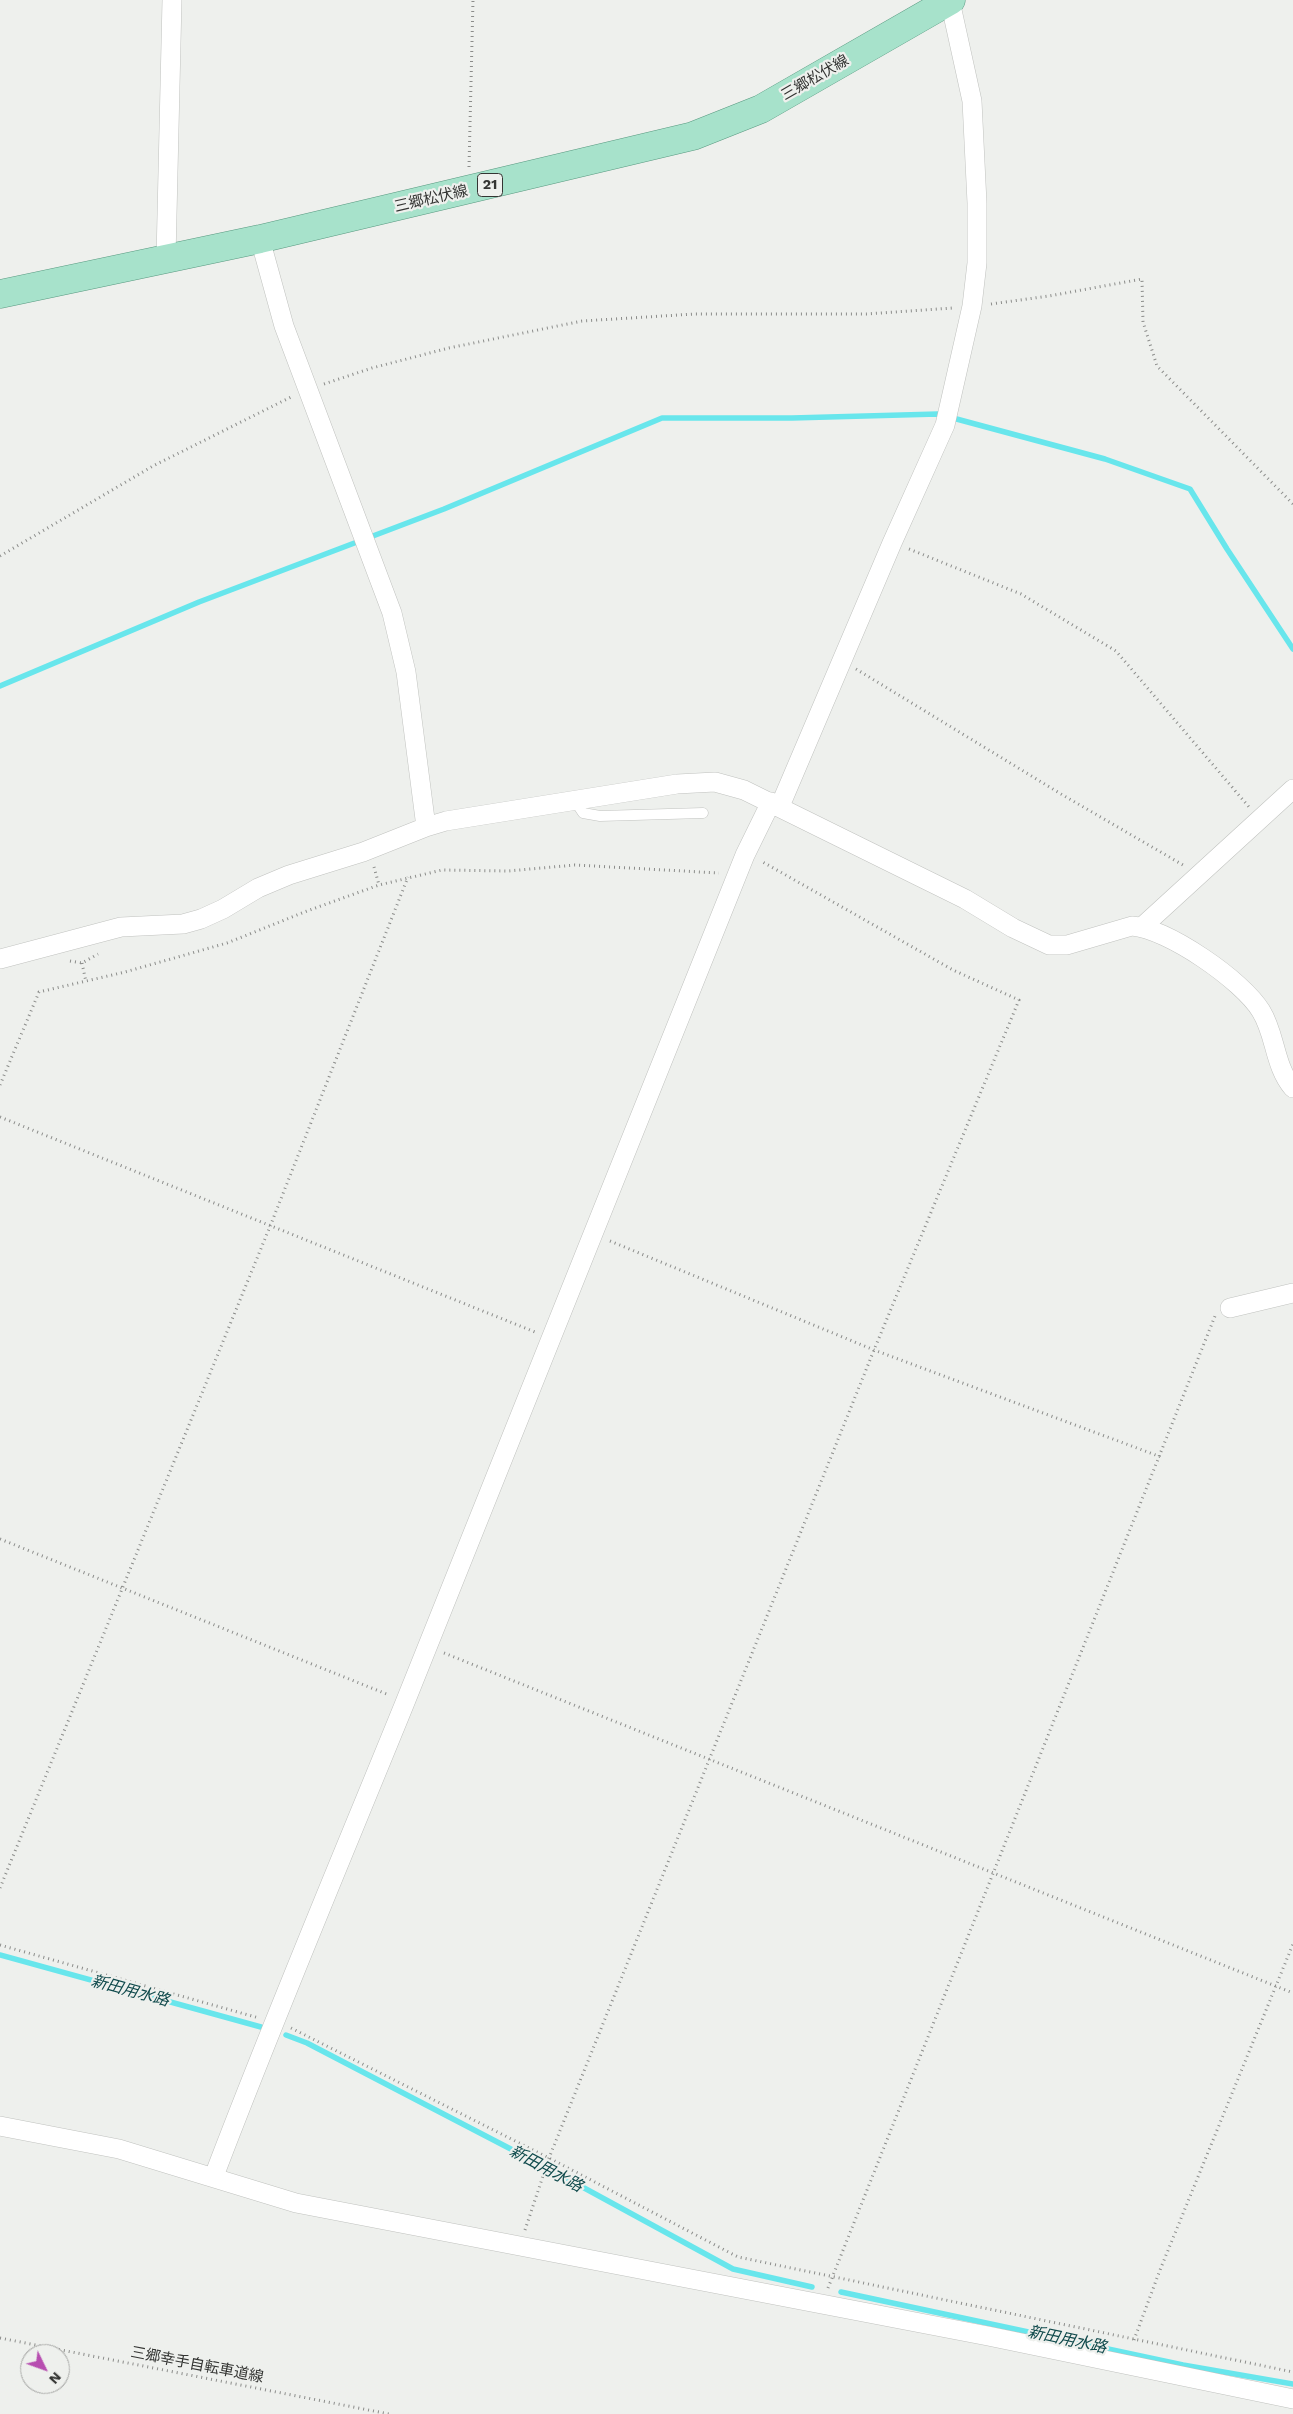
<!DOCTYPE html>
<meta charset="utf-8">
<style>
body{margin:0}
#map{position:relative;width:1293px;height:2414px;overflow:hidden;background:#eef0ed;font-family:"Work Sans",sans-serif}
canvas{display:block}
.north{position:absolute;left:20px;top:2344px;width:50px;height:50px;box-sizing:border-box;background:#eef0ed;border:1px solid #a4a5a3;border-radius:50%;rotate:132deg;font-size:14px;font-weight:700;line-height:20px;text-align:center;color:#343533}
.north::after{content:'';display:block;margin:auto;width:18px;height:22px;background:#b74eb0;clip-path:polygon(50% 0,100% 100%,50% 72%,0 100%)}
</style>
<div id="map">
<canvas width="1293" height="2414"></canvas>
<div class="north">N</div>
</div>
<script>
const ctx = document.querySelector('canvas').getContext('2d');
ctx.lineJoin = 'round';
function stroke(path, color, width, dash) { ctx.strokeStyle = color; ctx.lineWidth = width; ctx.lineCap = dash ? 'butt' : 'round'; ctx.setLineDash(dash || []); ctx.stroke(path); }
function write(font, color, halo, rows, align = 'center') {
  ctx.font = font + ' "Work Sans","Noto Sans JP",sans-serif'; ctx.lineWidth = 4.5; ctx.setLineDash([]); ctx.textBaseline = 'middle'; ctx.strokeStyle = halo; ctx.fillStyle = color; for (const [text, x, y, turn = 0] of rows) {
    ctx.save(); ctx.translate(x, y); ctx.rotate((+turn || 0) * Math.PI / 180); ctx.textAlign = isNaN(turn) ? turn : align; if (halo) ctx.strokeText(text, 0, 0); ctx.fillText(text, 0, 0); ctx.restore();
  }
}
stroke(new Path2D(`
 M0,686l199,-84 245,-93 218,-91h130l146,-4 167,45 85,30 37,60 66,100
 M0,1955l261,72
 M286,2035l21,8 246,128 180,98 79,18
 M841,2292l342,73 110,19`), '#68e6ec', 5.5);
const lane = new Path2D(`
 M575,801l8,12 17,3 103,-3`);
const street = new Path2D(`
 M260,239l24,87 108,287 14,59 20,155
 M166,258l6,-258
 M780,806l112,-263 53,-118 27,-119 5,-43v-60l-5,-102 -22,-100
 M1142,927l151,-138
 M0,959l121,-32 62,-3 18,-5 22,-10 35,-21 31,-13 74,-23 63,-25 20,-6 231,-37 38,-2 29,8 221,109 48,29 36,17h18l65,-19c36,3 110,54 129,85 15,24 13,55 32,77
 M1230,1308l63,-15
 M0,2126l119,23 177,54 692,133 305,63
 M214,2176c60,-158 126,-314 190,-471 115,-283 227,-567 341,-850l26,-53`);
const primary = new Path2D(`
 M0,294l260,-55 433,-103 68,-27 190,-109`);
stroke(lane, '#c0c2bf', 11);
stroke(street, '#c0c2bf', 20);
stroke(primary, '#599980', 29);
stroke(new Path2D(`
 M469,167l4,-167
 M991,304l58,-8 93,-17 1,43 14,44 136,138
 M324,384l48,-16 77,-20 133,-27 113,-7h171l87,-6
 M909,549l112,45 95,57 133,156
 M0,556l153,-90 138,-69
 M856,669l205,125 122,71
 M374,867l5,18
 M70,961l12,2 16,-9
 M82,963l4,19
 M0,1085l39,-93 86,-20 102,-29 80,-32 72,-26 63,-15 66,1 67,-6 144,8
 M0,1117l535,215
 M610,1241l264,109 287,107
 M0,1539l389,156
 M444,1653l849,340
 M0,1888l271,-664 137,-347
 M0,1945l259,73
 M291,2028l258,130 189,99 555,115
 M525,2230l24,-72 325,-808 145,-350 -66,-30 -192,-109
 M828,2288l387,-972
 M0,2338l389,76
 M1134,2340l26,-70 133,-326`), '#8b8c8a', 3, [1, 4]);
stroke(lane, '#fff', 10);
stroke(street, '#fff', 19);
stroke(primary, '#a7e2cb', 28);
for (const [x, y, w] of [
 [490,185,25]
]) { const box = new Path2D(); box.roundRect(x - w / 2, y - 11.5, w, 23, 4); ctx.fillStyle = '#eef0ed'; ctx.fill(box); stroke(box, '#343533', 1); }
write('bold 14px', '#343533', null, [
 ["21",490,185]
]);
write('15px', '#343533', '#eef0ed', [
 ["三郷松伏線",815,78,-30],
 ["三郷松伏線",431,199,-13],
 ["三郷幸手自転車道線",197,2365,11]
]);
write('italic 16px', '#104a4c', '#eef0ed', [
 ["新田用水路",130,1991,15],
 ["新田用水路",546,2169,28],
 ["新田用水路",1067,2340,12]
]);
</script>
